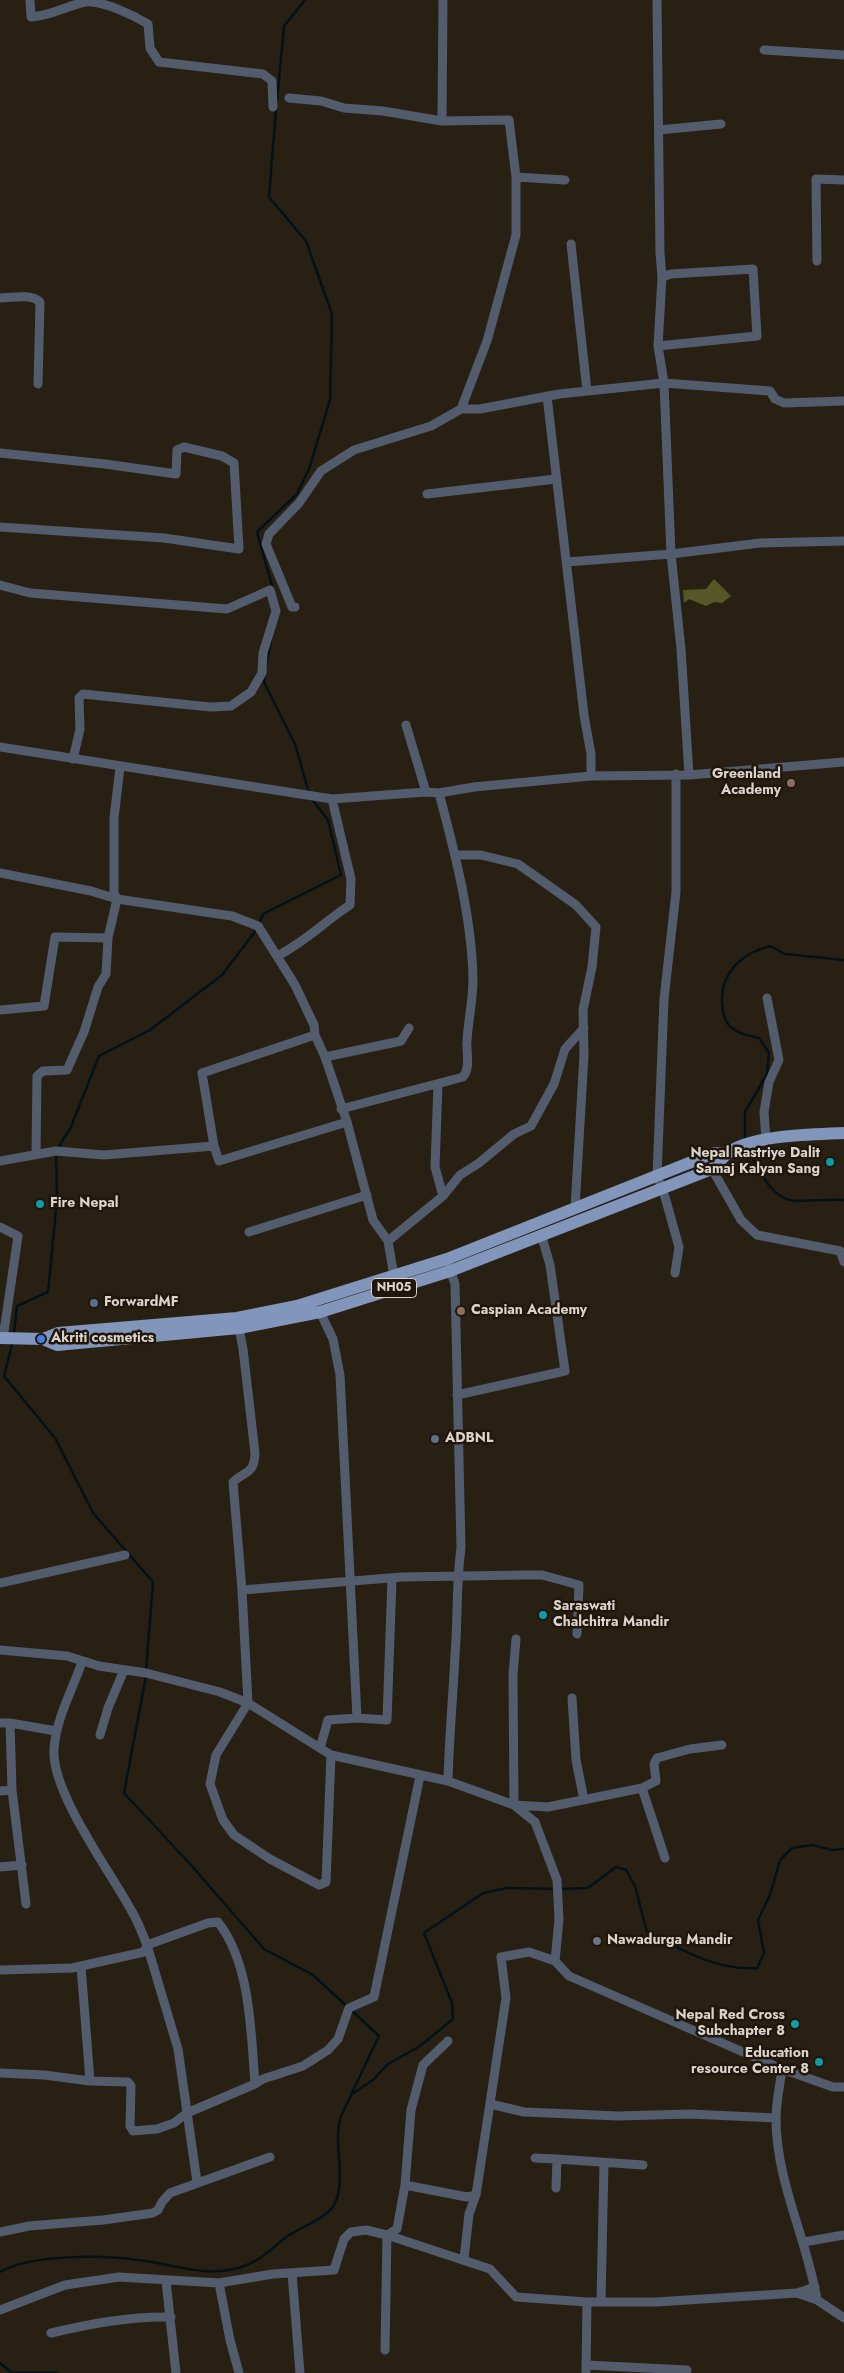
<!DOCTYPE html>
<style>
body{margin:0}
canvas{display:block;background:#292014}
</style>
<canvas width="844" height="2373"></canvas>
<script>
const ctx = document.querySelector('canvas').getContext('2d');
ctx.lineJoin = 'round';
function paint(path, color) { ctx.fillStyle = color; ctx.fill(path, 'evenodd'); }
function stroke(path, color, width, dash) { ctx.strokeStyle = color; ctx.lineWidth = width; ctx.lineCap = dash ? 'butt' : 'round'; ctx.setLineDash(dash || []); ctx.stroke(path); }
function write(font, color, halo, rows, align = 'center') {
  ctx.font = font + ' Jost,sans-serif'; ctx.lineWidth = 5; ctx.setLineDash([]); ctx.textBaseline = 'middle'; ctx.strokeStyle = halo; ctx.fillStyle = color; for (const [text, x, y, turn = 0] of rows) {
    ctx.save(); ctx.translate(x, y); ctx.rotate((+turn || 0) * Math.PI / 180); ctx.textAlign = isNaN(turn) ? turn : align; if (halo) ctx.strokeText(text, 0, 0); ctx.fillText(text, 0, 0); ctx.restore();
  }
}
paint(new Path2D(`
 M714,579l17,17 -9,7 -8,-1 -8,4 -17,-7 -5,4 -1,-13 23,-1z`), '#555727');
stroke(new Path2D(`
 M277,101l7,-75 21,-26
 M273,589l-16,-57 40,-38 12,-25 21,-69 2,-86 -26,-73 -37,-44 7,-88
 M266,667l5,-26
 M265,675l-1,7 31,62 14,49
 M259,924l4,-10 78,-39 -13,-55 -17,-22
 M745,1141v-29l22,-38 2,-21 -10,-15c-11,-2 -24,-5 -31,-14 -4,-5 -6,-16 -6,-22 -1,-30 20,-49 48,-56l15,8 59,6
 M58,1148l13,-21 28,-71 51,-26 72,-55 35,-46
 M747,1148c10,19 24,52 49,53 16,0 32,-2 48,-1
 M14,1333l3,-27 31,-14 9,-93 -1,-46
 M13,1341l-9,35 51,62 38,75 60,69 -7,88
 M146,1676l-22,117 67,72 73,84 49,26 66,61 -38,80
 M560,1889l28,-1 28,-21 10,3 9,16 12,46c36,18 69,39 110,36l7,-15 -6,-33 12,-25 10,-35 12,-12 20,-3 20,5 12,-1
 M352,2094l21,-14 15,-16 32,-18 33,-27 -1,-16 -28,-70 59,-40 24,-5 48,1
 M0,2272c32,-18 101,-17 138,-12 38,4 73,21 111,4 15,-6 27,-20 40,-29 13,-8 40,-18 46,-32 12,-25 -3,-60 6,-87
 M0,2363l12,10h46`), '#021217', 2.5);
stroke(new Path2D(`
 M30,0l1,17c19,-1 35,-11 54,-15 17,-2 48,13 63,22l2,24 9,14 104,12 9,7 1,26
 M443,0l-1,121 67,-1 7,57v58l-29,106 -26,68
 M657,0l3,253 2,24 -4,69 6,37 7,171 10,95 8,126
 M764,50l80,5
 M289,98l32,3 23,7 39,3 59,10
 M659,130l62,-6
 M516,177l49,3
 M571,244l16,147
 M817,261l-1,-82 28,1
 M0,298c13,0 30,-5 40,4l-2,82
 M658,346l99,-10 -4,-67 -82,5 -9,3
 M547,396l37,319 7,39v22
 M0,453l105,11 71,10 1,-24 7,-3 38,9 12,7 5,86 -75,-11 -164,-11
 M427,494l129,-15
 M567,562l104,-8 89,-11 84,-2
 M0,585l30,8 197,16 43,-19 6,21 -13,42 -1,20 -11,19 -20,14 -21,1 -127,-13 -4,4 1,31 -7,30
 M295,607h-3l-26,-63 3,-10 30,-31 22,-32 33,-21 77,-24 30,-17h19l79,-15 105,-11 106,8 5,8 9,4 60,-2
 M406,725l20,67
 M0,747l332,52 94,-7 13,1 35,-6 117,-11 98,-1 155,-13
 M456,855h25l37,9 58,41 20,22 -4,40 -9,43 1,45 -9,153
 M0,873l91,18 26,8 115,17 26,10 37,59 19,40 1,10 10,22 22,65 26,98 15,21 6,35
 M277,956c27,-13 48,-35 73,-51l1,-26 -19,-80
 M0,1010l44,-4 11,-69 53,1 9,-39 -3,-6v-75l6,-51
 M325,1057l76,-16 8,-13
 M438,1084l-3,83 8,29
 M341,1109l122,-32c8,-10 3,-24 4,-36 1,-20 6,-41 6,-61 -1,-62 -18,-127 -34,-187
 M766,1140l-2,-28 5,-30 10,-22 -12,-62
 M214,1146l-12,-73 113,-38
 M36,1154l1,-78 6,-5 24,-1 17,-38 14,-45 8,-13 2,-36
 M0,1161l56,-10 48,4 110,-9 5,15 128,-39
 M712,1169l29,51 16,15 83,16 4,11
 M0,1227l18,9 -15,102
 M249,1232l118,-37
 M388,1241l55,-45 17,-21 19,-12 35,-29 17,-8 23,-42 11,-35 19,-21
 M675,1273l4,-26 -14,-50 -8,-21 7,-177 12,-107v-118
 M320,1312l13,27 7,36 17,343
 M238,1323l5,26 12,104c-1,22 -9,17 -22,29l9,108 160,-13 121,-2h19l37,10 -2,49
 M457,1395l108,-24 -15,-106 -9,-31
 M0,1583l125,-28
 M242,1590l6,113 -32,52 -6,29 13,36 11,15 36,24 49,26 7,-3 5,-127
 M516,1639l-3,36 1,130 34,2 94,-19 14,-7 -2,-17 3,-6 33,-9 32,-4
 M0,1650l67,6 32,10 47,7 74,19 28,11 83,52 117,26 66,24 21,17 22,58 2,39 -4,42
 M572,1698l4,62 8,40
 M0,1723h10l2,67 14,114
 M10,1723l46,8
 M100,1735l8,-27 16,-38
 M320,1748l8,-28 29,-2 30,2 5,-141
 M448,1781c1,-42 5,-84 7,-126 3,-36 1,-71 6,-107l-6,-264 -6,-18
 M642,1788l23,70
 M0,1791l12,-1
 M0,1867l22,-2
 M81,1966l9,115
 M0,1970l72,-2 72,-16 3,-7c-5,-12 -9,-24 -16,-35 -21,-39 -80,-118 -77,-161 2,-30 18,-58 28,-87
 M782,2069l51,18h11
 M0,2073l44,2 46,6 38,1 3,4 -1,40 3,5 24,-2 17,-6 13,-10 68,-29c-4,-50 -4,-120 -37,-162l-10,1 -61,22 31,104 19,133
 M255,2084l8,-5 40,-13 25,-16 10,-11 11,-31 25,-11 46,-221
 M490,2104l34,8 94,4 72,-2 86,4
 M535,2158l22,1
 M405,2185l6,-75 12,-45 25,-24
 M556,2188l1,-29 86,6
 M0,2232l29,-6 74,-6 50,-7 5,-3 4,-8 8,-9 100,-36
 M804,2242l40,-7
 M464,2259l5,-45 7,-19 30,-197 -5,-41 28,-5 26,9 14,15 213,93c-2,16 -6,34 -6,50 0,62 31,120 41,181l27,18
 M292,2273l8,100
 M166,2281l10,92
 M219,2283l11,57 9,33
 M815,2287l-18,6 20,7
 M601,2301l3,-137
 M0,2310l65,-25 54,-8 100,6 54,-9 61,-4 10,-31 7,-7 15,-2 21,5 103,34 26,28 71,5h69l141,-9
 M51,2333c39,-9 79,-17 120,-16
 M385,2350l2,-115 10,-6 8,-44 62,12 9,-2
 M586,2365l101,5
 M586,2373l1,-71`), '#525c6d', 9);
stroke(new Path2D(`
 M0,1338l43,1 15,-6 179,-15 60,-12 150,-47 257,-102 10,-4 11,1
 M43,1339l14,6 182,-17 81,-16 130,-41 262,-102c8,-6 11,-14 20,-19 26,-15 82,-16 112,-17`), '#8196ba', 12);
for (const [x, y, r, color] of [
 [791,783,5,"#8d6e63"],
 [830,1162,5,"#0f9aa8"],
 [40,1204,5,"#0f9aa8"],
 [94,1303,5,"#5c6f8a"],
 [461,1311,5,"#8d6e63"],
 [41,1339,5,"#3f7fe0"],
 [435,1439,5,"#5c6f8a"],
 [543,1615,5,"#0f9aa8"],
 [597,1941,5,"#6b7280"],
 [795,2024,5,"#0f9aa8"],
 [819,2062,5,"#0f9aa8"]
]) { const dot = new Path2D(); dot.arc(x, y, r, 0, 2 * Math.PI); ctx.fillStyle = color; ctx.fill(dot); stroke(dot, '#20160b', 2); }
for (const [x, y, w] of [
 [394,1288,45]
]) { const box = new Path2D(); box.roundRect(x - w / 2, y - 9.5, w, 19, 4); ctx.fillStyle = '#20160b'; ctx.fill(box); stroke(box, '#dad4cc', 1); }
write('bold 12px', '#dad4cc', null, [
 ["NH05",394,1288]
]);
write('bold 14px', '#dad4cc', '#20160b', [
 ["Greenland",781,775,"right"],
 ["Academy",781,791,"right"],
 ["Nepal Rastriye Dalit",820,1154,"right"],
 ["Samaj Kalyan Sang",820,1170,"right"],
 ["Fire Nepal",50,1204],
 ["ForwardMF",104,1303],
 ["Caspian Academy",471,1311],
 ["Akriti cosmetics",51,1339],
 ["ADBNL",445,1439],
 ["Saraswati",553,1607],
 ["Chalchitra Mandir",553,1623],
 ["Nawadurga Mandir",607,1941],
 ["Nepal Red Cross",785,2016,"right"],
 ["Subchapter 8",785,2032,"right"],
 ["Education",809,2054,"right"],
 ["resource Center 8",809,2070,"right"]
], 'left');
</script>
